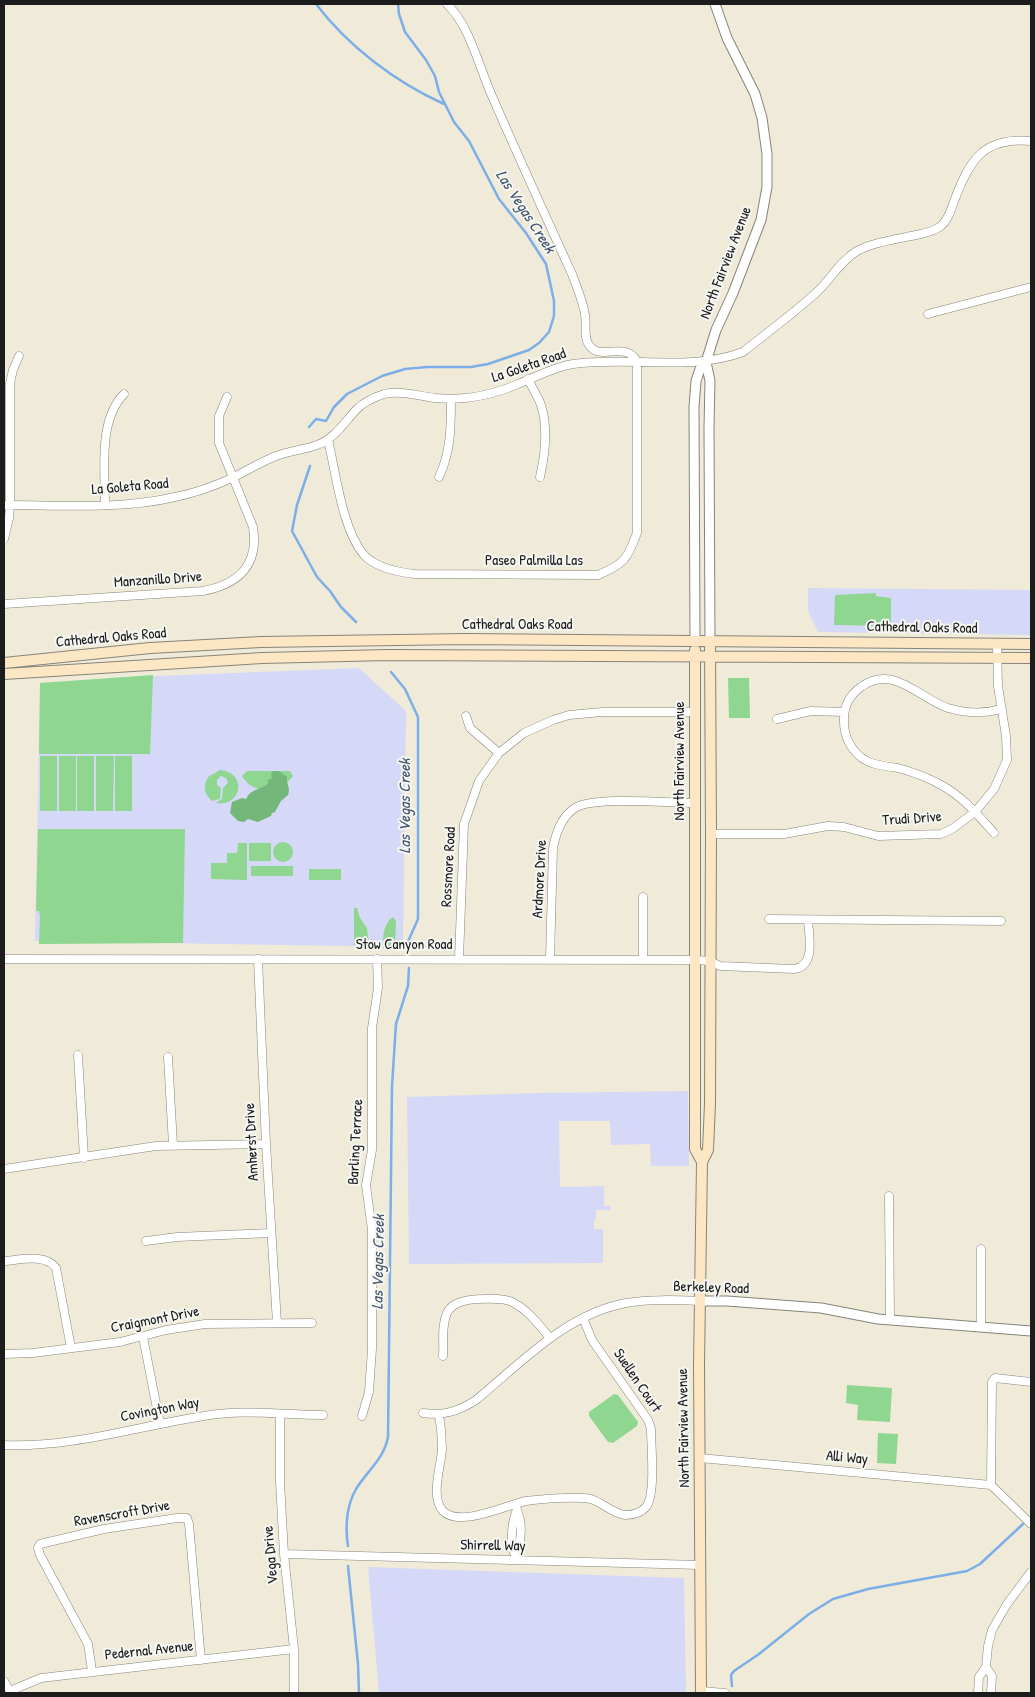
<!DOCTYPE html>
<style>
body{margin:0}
#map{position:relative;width:1035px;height:1697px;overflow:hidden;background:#f0ebd8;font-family:"Patrick Hand",sans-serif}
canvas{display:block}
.frame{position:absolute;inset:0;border:5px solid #1c1c1c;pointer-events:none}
</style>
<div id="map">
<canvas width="1035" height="1697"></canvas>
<div class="frame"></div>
</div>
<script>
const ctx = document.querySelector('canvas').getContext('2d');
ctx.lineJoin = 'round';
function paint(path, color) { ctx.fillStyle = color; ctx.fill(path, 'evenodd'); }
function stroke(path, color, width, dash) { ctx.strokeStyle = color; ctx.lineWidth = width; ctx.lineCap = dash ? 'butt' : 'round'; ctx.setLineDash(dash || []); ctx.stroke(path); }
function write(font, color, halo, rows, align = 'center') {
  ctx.font = font + ' "Patrick Hand",sans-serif'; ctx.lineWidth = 4; ctx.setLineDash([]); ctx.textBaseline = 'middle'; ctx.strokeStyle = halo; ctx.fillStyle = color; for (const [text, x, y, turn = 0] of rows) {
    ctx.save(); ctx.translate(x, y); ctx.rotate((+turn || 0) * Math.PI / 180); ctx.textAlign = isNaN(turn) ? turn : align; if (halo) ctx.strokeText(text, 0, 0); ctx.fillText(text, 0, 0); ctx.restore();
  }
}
paint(new Path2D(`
 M808,588l223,2v45l-213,-3 -10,-21z
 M359,668l47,43 -3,236 -368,-6 5,-256 117,-9z
 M688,1091l1,75h-38l-1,-22 -39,1 -1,-24h-51l1,66 44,-1v20h7v4h-15v10h-2v9h9v34l-194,1 -2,-167 130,-4z
 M368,1567l316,11 2,115h-307z`), '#d6d8f8');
paint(new Path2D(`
 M876,593v3l15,2v28l-57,-1 1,-30z
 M153,675l-3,79h-111l1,-71z
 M728,678h21l1,40h-21z
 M40,756h17v55h-17z
 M59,756h17v55h-17z
 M77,756h17v55h-17z
 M96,756h18l-1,55h-17z
 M115,756h17v55h-17z
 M220,770c27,2 23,37 -4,33l6,-4 1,-11 5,-5 -2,-5 -5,-2 -4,4v5l4,3 -1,11 -8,2c-8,-7 -9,-15 -4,-24z
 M247,771h43l3,5c-11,16 -40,20 -51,0z
 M38,829h147l-2,114 -144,1 1,-28 -1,-5h-3z
 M273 852a10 10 0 1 1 20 0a10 10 0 1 1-20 0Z
 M238,843h9v37l-36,-1v-16h16v-10h10z
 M249,843h22v18h-22z
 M251,866h42v10h-42z
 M309,869h32v11h-32z
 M354,908h3l3,10 7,10 2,17h-15z
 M393,917l3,4 -1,27h-12c0,-12 0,-24 10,-31z
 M847,1385l45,3 -2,34 -33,-2 1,-15 -12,-2z
 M614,1394l4,1 20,27 -1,4 -24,17 -5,-1 -19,-26v-4z
 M878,1433l20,1 -2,30 -19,-1z`), '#8fd691');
paint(new Path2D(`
 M273,771h6l8,6c-1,7 4,11 1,18l-7,6 -6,11 -3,1 -1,3 -13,6 -10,-3 -4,3 -6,-1 -8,-8 2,-11 10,-4 4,1c4,-10 14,-9 22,-15v-4l4,-2 -1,-4z`), '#73b77b');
stroke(new Path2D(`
 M316,4c32,42 79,78 128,100
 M309,427l7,-8 10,2 8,-14 13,-13 35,-18 23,-7 22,-2h44l17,-3 41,-14 10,-7 10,-11 5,-16v-15l-8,-37 -20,-31 -27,-34 -30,-58 -15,-19 -15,-30 -4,-16 -9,-16 -21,-28 -6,-18 -1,-10
 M310,466l-13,39 -5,26 25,46 13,14 11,16 15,15
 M391,672l14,17 13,28v202l-12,27
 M348,1546c-3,-20 -2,-39 8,-57 11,-18 28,-30 32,-52l4,-351 4,-62 12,-38 1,-18
 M348,1566l10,98 1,29
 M732,1686l-1,-11 3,-4 25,-17 50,-40 24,-15 35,-10 99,-18 13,-7 43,-40`), '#7caee8', 2.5);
const minor = new Path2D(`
 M928,314l103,-27
 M528,379c4,9 10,17 13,26 7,22 4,50 -1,72
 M328,440c8,33 14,89 36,115 12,13 33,17 50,19l184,1c26,-11 29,-15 39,-42v-172c-13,-21 -37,1 -48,-16 -6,-8 -2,-20 -4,-30 -2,-14 -8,-27 -13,-41 -27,-59 -54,-118 -80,-178 -13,-29 -22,-70 -45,-92
 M439,477c12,-25 12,-51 12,-78
 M4,505c56,0 115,5 171,-8 20,-4 40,-11 59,-20 14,-7 27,-15 42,-21 13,-5 27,-6 41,-11 18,-6 28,-24 40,-36 7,-7 18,-12 27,-15 16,-4 35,2 51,4 10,1 20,1 31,0 18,-2 36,-7 52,-14 19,-7 35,-17 55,-20 56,-8 116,8 170,-12 25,-20 51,-39 74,-60 14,-13 23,-31 40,-41 17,-9 40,-12 59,-16 9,-2 17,-3 25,-9 8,-7 10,-17 14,-27 15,-40 29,-62 76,-58
 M105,505c0,-34 -7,-85 19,-111
 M4,539l5,-21 1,-13v-122l3,-13 6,-14
 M4,604l199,-13c36,-7 56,-26 50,-64l-34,-84v-27l8,-19
 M466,716l4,12 29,25
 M777,719l34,-8 33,1
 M994,833c-16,-18 -32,-37 -53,-48 -14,-8 -28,-13 -43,-17 -7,-1 -15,-2 -23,-4 -20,-5 -32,-25 -31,-45 0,-14 7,-25 17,-32 32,-24 59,12 87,21 17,5 36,6 53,1
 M711,834h73l44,-8 16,1 34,9 63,-2 11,-5 23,-17 19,-23 13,-29 -1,-24 -8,-50 -1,-42
 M769,919l232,2
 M4,959l692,1 14,1 10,5 74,3c22,-3 15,-32 14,-49
 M258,959l8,185 11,179
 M459,959l5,-135 15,-43 20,-28 25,-20 29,-13 16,-5 33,-3h93
 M550,959l3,-111c3,-15 8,-31 22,-40 19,-12 95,-5 120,-5
 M643,959v-62
 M78,1055l6,103
 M168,1057l5,88
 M4,1169l152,-23 110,-2
 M889,1196l1,124
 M146,1241l31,-4 94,-4
 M4,1261c16,-1 41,-8 52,7l15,80
 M981,1327v-78
 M143,1337l17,87
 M4,1354l29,-1 87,-11 46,-12 39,-6 107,-1
 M443,1356c1,-14 -2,-30 4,-43 2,-4 6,-8 11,-10 10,-5 47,-6 56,0 15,8 25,22 36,35
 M1031,1382l-36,-4 -3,4 -1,103 40,39
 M423,1413c21,3 36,-2 53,-13 45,-37 90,-86 150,-97 24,-4 49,-3 73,-2
 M280,1415v67l4,72 10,95v44
 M439,1415c2,11 3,23 3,34 -1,17 -12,49 1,62 17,17 63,-6 83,-10 14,-2 52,-5 65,-2 12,4 21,14 34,16 7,0 16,-2 21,-8 10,-12 5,-61 5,-78l-3,-9 -56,-80 -9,-22
 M362,1416l7,-24 3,-43v-119l-6,-45 6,-35v-122l6,-40 -1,-29
 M4,1445c67,3 134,-19 200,-29 39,-7 80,-1 119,-1
 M700,1458l291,27
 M516,1504c0,6 3,10 4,16 2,9 0,29 -4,36 -7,-8 -4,-34 0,-44
 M284,1554l416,11
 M986,1667l6,9 -1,17
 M92,1671l-4,-27 -48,-89 -2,-7 2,-4 64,-15 73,-11h10l2,6 12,136
 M4,1681l7,12
 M10,1691l31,-13 253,-29
 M701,1691l24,2
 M978,1693l1,-16 7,-10 2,-21 4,-16 15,-26 24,-32`);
const tertiary = new Path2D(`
 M706,362l4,19 -1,47 1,213
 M695,641l-1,-234 2,-26 4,-12 6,-7 10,-32 17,-37 28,-73 6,-33v-33l-5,-36 -7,-24 -28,-56 -12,-34
 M699,1301h28l94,7 57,11 153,12`);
const secondary = new Path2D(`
 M695,650v499l7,13
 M4,663l146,-15 111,-6 204,-3 566,5
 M4,674l258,-16 126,-3 643,3
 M701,1693l-2,-329 3,-202 6,-12 2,-46 1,-270 -1,-193`);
stroke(minor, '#86847a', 9);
stroke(tertiary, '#86847a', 11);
stroke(secondary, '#86847a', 12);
stroke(minor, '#fff', 8);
stroke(tertiary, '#fff', 9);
stroke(secondary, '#fce6c4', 10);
write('15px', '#1c1c1c', '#f6f6f2', [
 ["North Fairview Avenue",726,263,-69],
 ["La Goleta Road",529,366,-19],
 ["La Goleta Road",130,487,-5],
 ["Paseo Palmilla Las",534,561],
 ["Manzanillo Drive",158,580,-4],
 ["Cathedral Oaks Road",517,625],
 ["Cathedral Oaks Road",922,628,1],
 ["Cathedral Oaks Road",111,638,-5],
 ["North Fairview Avenue",680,761,-90],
 ["Trudi Drive",912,819,-4],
 ["Rossmore Road",449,867,-87],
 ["Ardmore Drive",540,879,-87],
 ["Stow Canyon Road",404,945],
 ["Amherst Drive",252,1142,-93],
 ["Barling Terrace",356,1142,-87],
 ["Berkeley Road",711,1288,2],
 ["Craigmont Drive",155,1320,-11],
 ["Suellen Court",637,1381,56],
 ["Covington Way",160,1410,-11],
 ["North Fairview Avenue",684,1428,-91],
 ["Alli Way",847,1458,5],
 ["Ravenscroft Drive",122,1514,-10],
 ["Shirrell Way",493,1546,1],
 ["Vega Drive",271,1555,-95],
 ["Pedernal Avenue",149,1651,-6]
]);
write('italic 16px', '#42566e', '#f6f6f2', [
 ["Las Vegas Creek",525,212,57],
 ["Las Vegas Creek",406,806,-90],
 ["Las Vegas Creek",379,1262,-89]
]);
</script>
